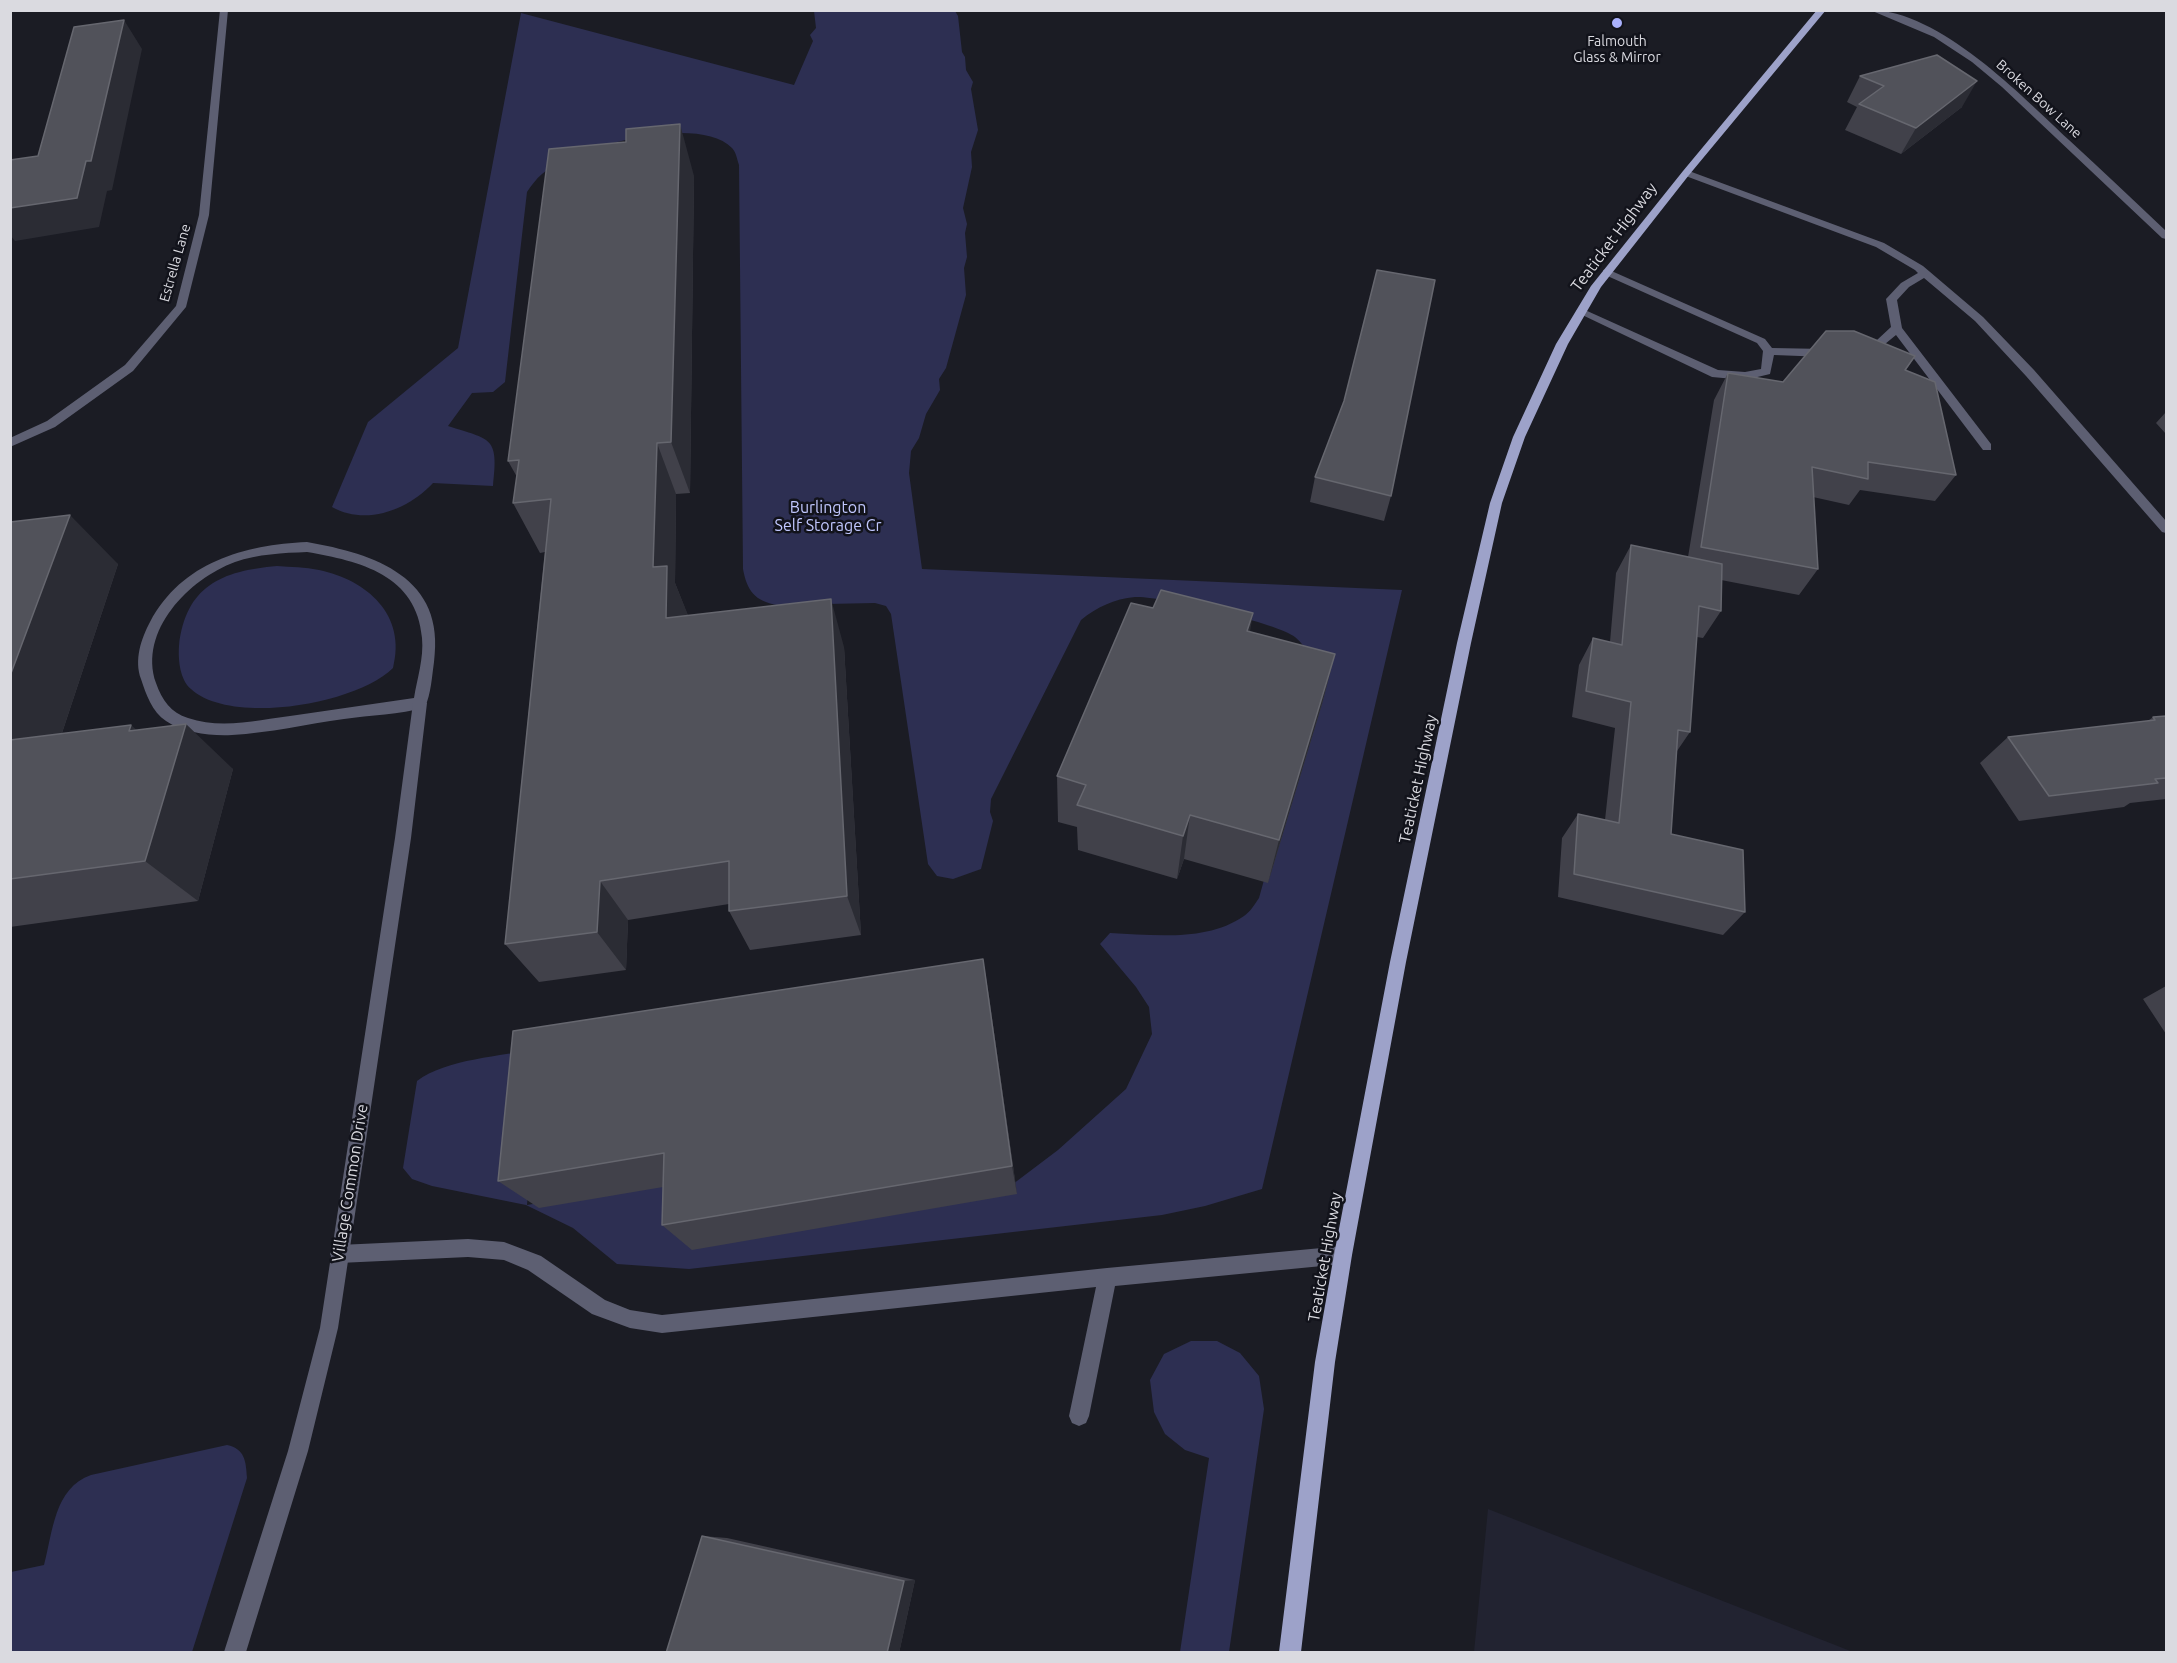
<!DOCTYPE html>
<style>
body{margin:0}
#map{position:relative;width:2177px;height:1663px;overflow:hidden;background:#1b1c24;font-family:Ubuntu,sans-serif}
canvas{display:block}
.frame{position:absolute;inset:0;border:12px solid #dadae0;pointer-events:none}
</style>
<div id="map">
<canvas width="2177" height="1663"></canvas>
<div class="frame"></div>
</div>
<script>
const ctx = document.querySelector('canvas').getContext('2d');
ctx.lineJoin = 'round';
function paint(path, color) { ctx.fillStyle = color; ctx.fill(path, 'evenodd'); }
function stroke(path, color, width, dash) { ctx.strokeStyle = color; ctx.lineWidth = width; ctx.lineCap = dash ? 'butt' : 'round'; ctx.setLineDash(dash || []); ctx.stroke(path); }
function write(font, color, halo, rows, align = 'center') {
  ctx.font = font + ' Ubuntu,sans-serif'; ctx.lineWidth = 5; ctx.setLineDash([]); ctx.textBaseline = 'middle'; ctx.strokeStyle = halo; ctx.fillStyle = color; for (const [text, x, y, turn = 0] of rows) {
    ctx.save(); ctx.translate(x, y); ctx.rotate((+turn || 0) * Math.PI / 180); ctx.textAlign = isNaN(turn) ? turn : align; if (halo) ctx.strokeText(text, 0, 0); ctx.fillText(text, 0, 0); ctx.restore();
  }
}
paint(new Path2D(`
 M1488,1509l365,143h-379z`), '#222331');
paint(new Path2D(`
 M814,11h141l3,5 4,36 3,5 1,13 7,12 -2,7 7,41 -7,22 1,15 -9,41 4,16 -2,9 2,24 -3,11 2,27 -20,73 -7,11 1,11 -14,24 -7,24 -8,13 -2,22 13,96 480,21 -140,599 -57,17 -43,9 -473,54 -72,-5 -44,-36 -47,-23 -94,-19 -20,-7 -9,-11 14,-87c29,-22 85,-25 121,-32l-11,156 155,-27 331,6 45,-34 68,-61 26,-55 -3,-27 -13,-20 -36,-43 10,-11c43,2 97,9 134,-17 6,-4 11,-12 15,-18l60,-217c-6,-16 -10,-33 -24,-44 -16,-14 -138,-42 -160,-40 -21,2 -38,10 -54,23l-90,179 -1,13 3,9 -12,48 -28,10 -16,-3 -9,-12 -37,-250 -5,-8 -11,-3 -98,2c-22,-4 -30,-14 -34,-36l-4,-404c-2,-6 -3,-13 -7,-17 -35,-35 -156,-1 -190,26 -6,5 -11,12 -15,18l-22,190 -12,10 -21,1 -24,33c43,14 51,10 45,60l-60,-3c-25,27 -67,43 -101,24l36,-85 90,-74 63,-335 273,72 19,-44 -3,-6 6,-7z
 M277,566c14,1 28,1 42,4 48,10 88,45 74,98 -36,36 -162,58 -202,21 -11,-9 -13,-29 -12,-43 7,-60 42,-75 98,-80z
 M1191,1341h26l23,12 19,23 5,33 -35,243h-49l29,-194 -24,-8 -20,-16 -11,-22 -4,-32 14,-26z
 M227,1445c18,4 19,16 20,33l-55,174h-181v-80l33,-7c9,-33 10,-77 47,-90z`), '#2d2f52');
paint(new Path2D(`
 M1683,171h6l195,72 39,23 60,51 51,53 132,151v12l-4,-1 -136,-156 -51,-55 -51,-43 -15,9 -12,13 5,28 89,116v6h-8l-87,-115 -11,9 -27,5v-4l19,-5 14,-13 -5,-28 15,-16 17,-10 -3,-3 -39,-23 -193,-72z
 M1607,269l158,70 7,9 54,1 6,4 -6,4 -52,-2 -4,19 -25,6 -33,-3 -136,-65 1,-2h8l133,60 27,2 16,-3 2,-18 -6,-8 -154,-69v-4z
 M307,542c68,12 139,35 127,120 -2,14 -3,32 -9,45 -25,8 -55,8 -81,12 -37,5 -75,14 -112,16 -22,1 -48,-2 -66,-14 -14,-9 -20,-27 -25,-42 -7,-19 0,-40 9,-57 32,-60 94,-77 157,-80zM307,552c53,9 110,23 115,86 2,20 -5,41 -8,60 -39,6 -78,11 -117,17 -35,4 -74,15 -109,3 -17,-5 -26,-18 -32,-35 -18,-52 33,-104 79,-121 23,-8 48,-9 72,-10z
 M468,1239l36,3 37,14 64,44 25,10 32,5 445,-47 236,-22 6,3 3,6 -3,6 -6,3 -228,22 -26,130 -3,7 -7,3 -7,-3 -3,-7 27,-129 -434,46 -32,-5 -38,-14 -64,-44 -24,-10 -36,-3 -129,6 -6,-3 -3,-6 3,-6 6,-3z`), '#5d5f72');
paint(new Path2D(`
 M220,10h8l-19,205 -23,92 -53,64 -78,56 -45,20v-9l37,-17 78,-56 51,-59 23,-91z
 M1870,10c69,0 152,86 199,130 33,30 65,61 97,91v8l-4,-1 -160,-151 -30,-25 -38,-25z
 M420,697l7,6 -16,135 -73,490 -30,123 -62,201h-22l64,-201 32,-123 75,-490 18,-135z`), '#5d5f72');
paint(new Path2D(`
 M1817,10h9l-137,165 -88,112 -33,57 -43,93 -23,66 -31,140 -65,319 -54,293 -17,107 -34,290h-22l36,-290 19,-107 56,-293 67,-319 33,-140 23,-66 43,-93 35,-58 92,-115z`), '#9da2c9');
paint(new Path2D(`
 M1860,76l102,31 -61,47 -56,-24 12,-23 -10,-5z
 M626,142l68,34 -4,317 -14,1 -1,89 13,33 156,31 17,288 -111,15 -21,-39v-7l-101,16 -2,50 -87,12 -34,-38 40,-392 -5,1 -27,-50 4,-26 -9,-16z
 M1915,356l-9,14 50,105 -21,26 -75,-11 -11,15 -36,-8 5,72 -19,26 -78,-15v31l-18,27 -6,-1 -7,95 -13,19 -6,83 74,78 -22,23 -165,-38 4,-59 16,-24 27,6 10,-92 -43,-11 7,-52 14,-27 17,4 6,-69 15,-28 57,12 26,-157 14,-27 55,9z
 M2166,412v22l-10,-11z
 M1315,477l76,19 -7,25 -74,-19z
 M10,522l108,42 -56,169 75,-3 96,39 -35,132 -188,26z
 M1250,632l85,22 -13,50 -54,179 -84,-24 -7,20 -99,-29 -1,-23 -19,-5 -1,-46z
 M2166,716v83l-36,4 -6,4 -105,14 -39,-58 28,-26 140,-16 5,-4z
 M983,959l6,38 28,197 -325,56 -30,-25 1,-38 -124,21 -41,-27z
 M2166,986v48l-23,-35z
 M702,1536l25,2 188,42 -16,73h-233z`), '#41414a');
paint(new Path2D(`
 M124,20l18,29 -30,141 -5,1 -8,36 -84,14 -5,-6v-27l76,-47z
 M1977,81l-15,26 -61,47 15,-26z
 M680,124l14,52 -4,317 -19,-51z
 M657,443l19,51 -1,89 13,32 -1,51 -21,-48 -13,-51z
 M70,515l48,49 -74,223 -34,-26v-85z
 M831,599l13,48 17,288 -14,-39z
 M1253,613l-8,51 2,-33z
 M1335,654l-13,50 -54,179 11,-43z
 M186,724l47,45 -35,132 -53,-40 -16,-130 2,-6 43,38z
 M1190,815l-6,44 -7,20 6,-43z
 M600,881l28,39 -2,50 -29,-38z
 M983,959l6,38 28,197 -5,-28z
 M915,1580l-16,73h-12l17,-72z`), '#2b2c34');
const building = new Path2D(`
 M124,20l-33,141h-5l-9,37 -67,10v-48l28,-4 36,-129z
 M1937,55l40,26 -61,47 -57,-24 25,-18 -24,-10z
 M680,124l-9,318 -14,1 -4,124 14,-1 -1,52 165,-19 16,297 -118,15v-50l-129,20 -3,51 -92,12 46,-445 -38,4 6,-43 -11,1 41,-312 77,-7v-13z
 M1377,270l58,10 -44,216 -76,-19 29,-76z
 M1826,331h28l61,25 -10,14 30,12 21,93 -88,-13v17l-56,-12 6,102 -117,-22 27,-174 55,9z
 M70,515l-60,161v-154z
 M1631,545l91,19 -1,47 -22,-5 -9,126 -12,-2 -7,104 72,16 2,62 -171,-38 4,-60 41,9 12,-121 -45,-11 7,-53 29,7z
 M1161,590l92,23 -6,18 88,23 -56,186 -89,-25 -7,21 -106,-31 9,-20 -29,-9 74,-173 22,5z
 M2166,716v62l-11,1 3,4 -109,13 -41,-59 147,-17 -2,-3z
 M186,724l-41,137 -135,18v-139l121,-15 -2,6z
 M983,959l29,207 -350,59 2,-72 -166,28 15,-150z
 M702,1536l202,45 -17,72h-221z`);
paint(building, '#51525a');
stroke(building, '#66676f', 1.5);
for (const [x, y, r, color] of [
 [1617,23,6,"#a9b0fc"]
]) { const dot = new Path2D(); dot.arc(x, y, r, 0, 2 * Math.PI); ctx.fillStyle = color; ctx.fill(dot); stroke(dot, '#12131b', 2); }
write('14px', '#dadae0', '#12131b', [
 ["Falmouth",1617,41],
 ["Glass & Mirror",1617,57]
]);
write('14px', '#dadae0', '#12131b', [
 ["Broken Bow Lane",2039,99,42],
 ["Estrella Lane",175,263,-74]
]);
write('16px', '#dadae0', '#12131b', [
 ["Teaticket Highway",1614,237,-53],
 ["Teaticket Highway",1418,779,-78],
 ["Village Common Drive",350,1183,-81],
 ["Teaticket Highway",1325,1257,-80]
]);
write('16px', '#c1c7fe', '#12131b', [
 ["Burlington",828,508],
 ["Self Storage Cr",828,526]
]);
</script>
